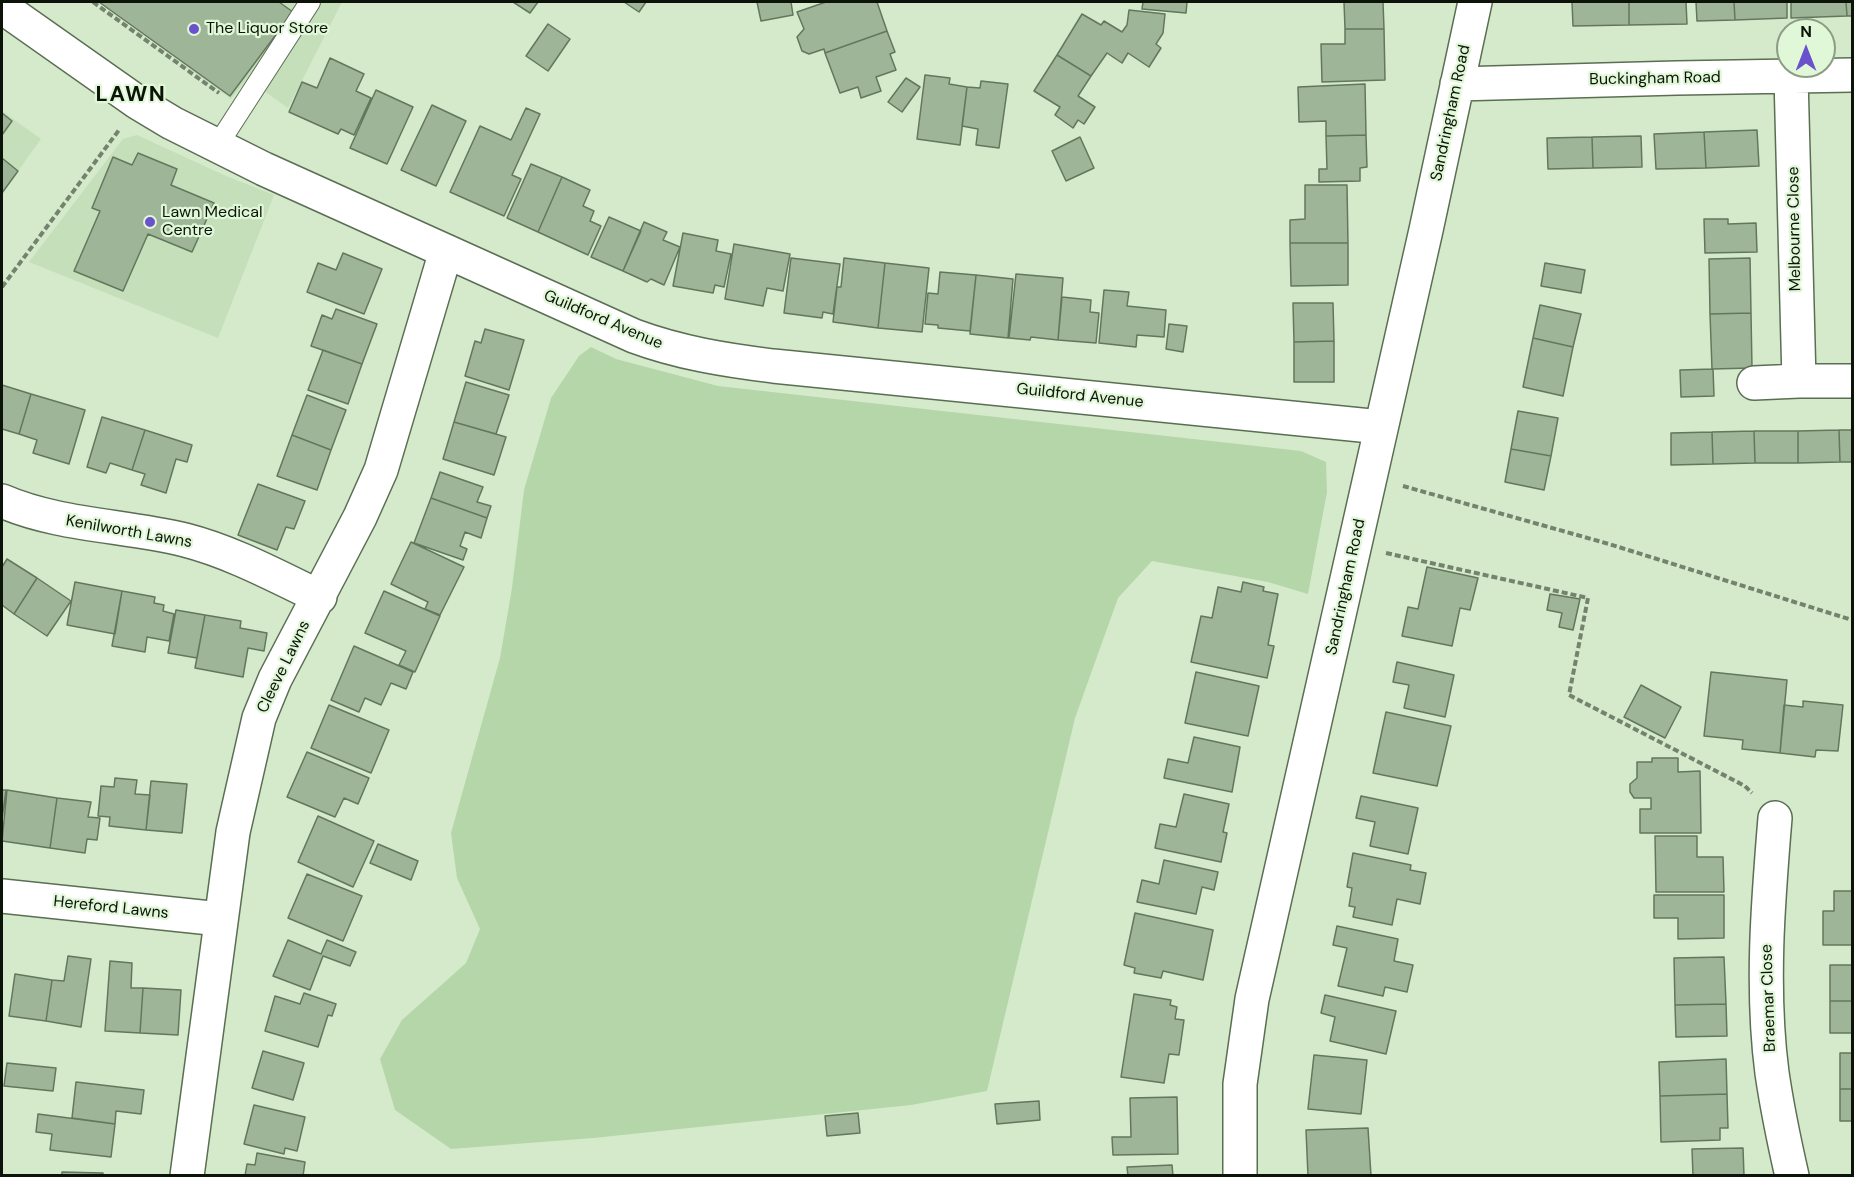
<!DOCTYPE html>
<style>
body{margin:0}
#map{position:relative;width:1854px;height:1177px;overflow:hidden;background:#d4eacb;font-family:"DM Sans",sans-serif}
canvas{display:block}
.frame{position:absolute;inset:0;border:3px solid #0c1409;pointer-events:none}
.north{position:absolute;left:1776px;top:18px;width:60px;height:60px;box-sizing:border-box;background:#e1f8d8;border:2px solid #8c9d85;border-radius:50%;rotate:0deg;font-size:16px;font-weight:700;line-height:24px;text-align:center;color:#0c1409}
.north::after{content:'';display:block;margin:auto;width:21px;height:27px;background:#6952cb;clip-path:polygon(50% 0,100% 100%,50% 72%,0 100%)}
</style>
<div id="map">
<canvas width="1854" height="1177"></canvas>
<div class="frame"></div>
<div class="north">N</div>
</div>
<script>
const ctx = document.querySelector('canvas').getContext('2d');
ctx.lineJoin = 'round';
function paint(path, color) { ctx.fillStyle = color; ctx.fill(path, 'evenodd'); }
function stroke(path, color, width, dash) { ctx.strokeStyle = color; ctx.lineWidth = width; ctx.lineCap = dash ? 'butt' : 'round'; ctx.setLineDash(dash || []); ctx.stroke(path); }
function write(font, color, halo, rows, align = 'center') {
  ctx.font = font + ' "DM Sans",sans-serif'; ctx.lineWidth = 4.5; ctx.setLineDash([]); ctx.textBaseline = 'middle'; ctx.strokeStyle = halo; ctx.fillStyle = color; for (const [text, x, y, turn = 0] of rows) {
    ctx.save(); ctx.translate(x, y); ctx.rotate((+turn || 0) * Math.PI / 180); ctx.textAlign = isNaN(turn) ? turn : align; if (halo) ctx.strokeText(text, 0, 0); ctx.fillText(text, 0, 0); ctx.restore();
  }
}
paint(new Path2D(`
 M98,2h244l-54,106 -41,-29 -16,20z
 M2,111l39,28 -39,54z
 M137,135l89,41 48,19 -56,143 -189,-76 94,-123z`), '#c4dfba');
paint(new Path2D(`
 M591,347l25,12 102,27 583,65 25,11 1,30 -19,102 -40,-12 -116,-21 -34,37 -43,120 -88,373 -76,14 -318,33 -142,11 -56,-39 -15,-51 22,-39 64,-57 14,-34 -23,-51 -6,-45 49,-175 12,-70 12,-98 27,-92 28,-42z`), '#b5d6a9');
const building = new Path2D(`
 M99,2h180l14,10 -63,84z
 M513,2h25l-8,11z
 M624,2h22l-7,10z
 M757,2h34l2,13 -32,6z
 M826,2h51l10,29 -62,22 -1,-4 -15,5 -7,-3 -5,-14 7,-8 -7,-17z
 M1143,2h44l-1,11 -44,-4z
 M1344,2h39l1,27h-39z
 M1572,2h57v23l-56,1z
 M1629,2h57l1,22 -58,1z
 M1696,2h38l1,18 -38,1z
 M1734,2h53v16l-52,2z
 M1791,2h55l1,14 -56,2z
 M1846,2h6v14h-5z
 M1129,10l36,4 -2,19 -7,11 5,4 -12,19 -21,-14 -6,10 -15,-10 -16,23 -34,-21 25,-41 19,11 3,-4 18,11 5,-7z
 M548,24l22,15 -22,32 -22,-15z
 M1345,29h39l1,51 -63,2 -1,-38h24z
 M887,31l8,21 -5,2 6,16 -20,7 5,14 -20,7 -3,-11 -18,6 -15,-40z
 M1057,55l34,21 -13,20 17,11 -11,17 -6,-4 -5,8 -18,-13 5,-8 -26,-16z
 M330,58l34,16 -8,17 15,7 -17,37 -13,-6 -3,5 -49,-22 13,-30 15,6z
 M925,75l25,3 -1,6 18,3 -7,58 -43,-6z
 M906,78l14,9 -18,25 -14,-10z
 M981,81l27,3 -9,64 -23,-3 2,-16 -16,-3 5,-39 13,1z
 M1365,84l1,51 -40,1v-15l-27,1 -1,-35z
 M376,90l37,17 -26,57 -37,-16z
 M432,105l34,16 -30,65 -35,-16z
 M526,108l14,6 -28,61 9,4 -17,37 -54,-24 30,-66 31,14z
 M2,113l10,8 -10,14z
 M1757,130l2,36 -53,2 -2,-36z
 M1704,132l2,36 -50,1 -2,-35z
 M1366,135l1,32 -7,1v13l-41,1v-13h8l-1,-33z
 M1641,136l1,31 -49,1 -1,-31z
 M1080,137l14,31 -28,13 -14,-30z
 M1592,137l1,31 -45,1 -1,-31z
 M138,153l39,16 -6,16 43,18 -22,49 -44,-18 -25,57 -49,-20 26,-60 -8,-3 21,-51 19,8z
 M2,158l16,13 -16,22z
 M531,164l31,13 -24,55 -31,-14z
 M562,177l28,13 -7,16 11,5 -4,10 11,5 -13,29 -50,-23z
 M1305,185h42l1,58h-58v-23l15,-1z
 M609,217l32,14 -18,40 -32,-14z
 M1704,219h24v5l28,-1 1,29 -52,1z
 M644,222l23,10 -4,8 17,7 -16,38 -13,-6 -4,3 -24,-11z
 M683,233l35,7 -2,11 15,3 -7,33 -9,-2 -2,8 -40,-7z
 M1290,243h58v42l-57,1z
 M734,244l56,10 -7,37 -16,-3 -4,18 -38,-7z
 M343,253l39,16 -18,45 -57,-22 11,-29 18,7z
 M791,258l49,6 -7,50 -10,-2 -1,6 -38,-5z
 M844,258l41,5 -7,65 -45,-6 4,-35h4z
 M1750,258l1,55 -41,1 -1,-55z
 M885,263l44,5 -7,64 -44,-4z
 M1545,263l40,7 -4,23 -40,-7z
 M940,272l36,3 -6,56 -32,-3v-3l-13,-1 3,-31 10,1z
 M1016,274l47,4 -5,62 -27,-3 -1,3 -21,-2z
 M976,275l37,4 -5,59 -38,-4z
 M1104,290l25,2 -2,14 39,4 -2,27 -27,-2 -1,12 -37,-4z
 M1062,297l29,3 -1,12 9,1 -3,30 -38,-3z
 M1293,303h40l1,38 -40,1z
 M1540,305l41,9 -8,33 -40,-9z
 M336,309l41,15 -15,40 -51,-18 11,-31 10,4z
 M1751,313l1,55 -40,1 -2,-55z
 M1169,324l18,2 -4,26 -17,-3z
 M485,329l39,11 -15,50 -44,-14 10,-35 6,2z
 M1533,338l40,9 -10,49 -40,-9z
 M1334,341v41h-40v-40z
 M323,350l39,14 -14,40 -40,-14z
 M1713,369l1,27 -33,1 -1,-27z
 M466,382l43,13 -13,39 -42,-12z
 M2,385l29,9 -12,40 -17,-5z
 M31,394l54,16 -16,54 -36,-11 4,-13 -18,-6z
 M307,395l39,15 -15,40 -39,-15z
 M1518,411l40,7 -7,38 -40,-7z
 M102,417l43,13 -13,40 -22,-7 -4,10 -19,-6z
 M454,422l52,15 -12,38 -51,-16z
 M145,430l47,15 -5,17 -11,-3 -10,34 -25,-8 4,-11 -13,-4z
 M1839,430h13v32h-12z
 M1839,430l1,32 -42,1v-32z
 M1754,431l1,32 -42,1 -1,-32z
 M1754,431h44v32h-43z
 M1712,432l1,32 -42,1v-32z
 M292,435l39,15 -14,40 -40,-14z
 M1511,449l40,7 -7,34 -39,-8z
 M440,472l43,15 -6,15 14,4 -4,12 -56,-20z
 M258,484l47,17 -11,28 -8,-2 -9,23 -39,-15z
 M431,498l56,20 -6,20 -16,-6 -5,14 7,3 -4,11 -49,-17z
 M411,542l53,25 -24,48 -15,-6 3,-7 -37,-18z
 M7,559l30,19 -23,36 -12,-9v-38z
 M1427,567l51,11 -8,32 -10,-2 -8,38 -50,-10 6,-29 10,2z
 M37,578l34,23 -24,35 -33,-22z
 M75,582l47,9 -7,43 -48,-9z
 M1243,582l21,5 -1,4 15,3 -10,51 6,1 -7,32 -76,-16 10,-46 11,2 6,-31 23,5z
 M122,591l33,6 -1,6 10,2 -1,6 11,3 -5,27 -22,-4 -2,15 -33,-6z
 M384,591l56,25 -25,56 -16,-7 7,-14 -41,-18z
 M1550,594l30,5 -7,31 -14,-3 3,-14 -15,-3z
 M176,610l29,5 -8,43 -29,-5z
 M205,615l36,6 -1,7 27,5 -3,18 -16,-3 -5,29 -48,-9z
 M354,646l59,26 -7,17 -15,-6 -10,22 -16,-7 -6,14 -28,-12z
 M1397,662l57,13 -9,42 -41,-9 5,-23 -16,-3z
 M1196,672l63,14 -11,50 -63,-13z
 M1711,672l76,8 -7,73 -38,-4 1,-9 -39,-4z
 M1641,685l40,22 -16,31 -41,-21z
 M1803,701l40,4 -5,46 -22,-1 -1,7 -35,-4 4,-48 19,2z
 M329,705l60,25 -18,43 -60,-25z
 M1386,712l65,14 -14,60 -64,-13z
 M1194,737l46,10 -8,45 -68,-14 4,-19 20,4z
 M307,752l62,26 -11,26 -14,-6 -9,19 -48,-20z
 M1652,758h26v14l22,-1 1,62h-61v-24h11v-11h-17l-4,-6v-8l7,-6v-16h15z
 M115,778l22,2 -2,14 15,1 -4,35 -37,-4 1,-9 -12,-1 3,-30 13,1z
 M151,781l36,3 -5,49 -36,-3z
 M2,790h4l-4,30z
 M7,790l50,8 -7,50 -48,-7z
 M1184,794l45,10 -6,28 4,1 -6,29 -66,-14 5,-24 16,3z
 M1361,796l57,12 -10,46 -38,-8 5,-24 -19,-4z
 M57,798l34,4 -3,15 12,1 -3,22 -10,-1 -2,14 -35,-5z
 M318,816l56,25 -21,46 -55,-25z
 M1655,836h42v21h26l1,35h-68z
 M378,844l40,17 -7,19 -41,-17z
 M1353,853l58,12 -1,5 16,3 -6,31 -23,-5 -5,26 -39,-8 2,-10 -6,-1 3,-18 -5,-1z
 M1164,860l54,12 -4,18 -12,-3 -6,27 -59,-12 5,-22 17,4z
 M307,874l55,22 -19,45 -55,-23z
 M1834,891h18v54h-29v-34h11z
 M1654,895h70v43l-46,1v-21h-24z
 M1135,913l78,17 -10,50 -40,-9 -2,7 -27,-5 1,-5 -11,-3z
 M1337,926l61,13 -4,22 19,4 -6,27 -22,-5 -2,9 -45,-10 9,-38 -14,-3z
 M288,940l33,14 6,-14 29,12 -6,14 -27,-10 -13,34 -37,-14z
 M68,956l23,3 -10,68 -35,-6 6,-41 12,1z
 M1724,957l2,47 -51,1 -1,-47z
 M110,961l22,2 -1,25h12l-3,45 -35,-2z
 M1830,965h22v36h-22z
 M15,974l37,6 -6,41 -37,-5z
 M143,988l38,2 -3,45 -38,-2z
 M304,993l32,11 -4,12 -4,-1 -10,32 -53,-16 10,-35 25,8z
 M1134,994l37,6 -1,5 7,2 -2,12 9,1 -5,35 -10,-1 -5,29 -43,-6z
 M1325,995l71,16 -10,43 -56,-13 5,-24 -14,-4z
 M1830,1001h22v32h-22z
 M1726,1004l1,32 -51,1 -1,-32z
 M263,1051l41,12 -11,37 -41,-12z
 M1840,1053h12v36h-12z
 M1314,1055l53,5 -6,54 -53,-5z
 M1726,1059l1,35 -67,2 -1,-34z
 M7,1063l49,5 -3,23 -49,-5z
 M76,1082l68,8 -3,24 -25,-3 -1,13 -43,-6z
 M1840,1089h12v32h-12z
 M1727,1094l1,34h-8v12l-59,2 -1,-46z
 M1177,1097l1,57 -65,1 -1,-18h19l-1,-39z
 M1039,1101l1,19 -43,4 -2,-20z
 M254,1105l51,12 -8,34 -12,-3 -1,6 -40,-10z
 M858,1113l2,20 -33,3 -2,-20z
 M38,1114l77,10 -4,33 -61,-7 2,-16 -16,-2z
 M1368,1128l3,48h-63l-2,-46z
 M1743,1148l1,28h-51l-1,-27z
 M257,1153l48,9 -2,14h-58l2,-12 8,1z
 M1172,1165l1,11h-45l-1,-9z
 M62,1172l41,1v3h-41z`);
paint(building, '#9fb598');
stroke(building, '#63775c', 1.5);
const lane = new Path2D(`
 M217,146l93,-144`);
const street = new Path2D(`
 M2,7l135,95 35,21 92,46 370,167c46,17 91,24 139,30l608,61
 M1791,77l8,304h53
 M1457,84l220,-6 175,-3
 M1754,383l45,-2
 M2,501c58,25 122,24 183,39 47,12 91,36 135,57
 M1775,818c-7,84 -14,171 -3,255 5,34 12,68 20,103
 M2,896l218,23
 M187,1176l46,-344 26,-114 16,-39 85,-162 21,-47 65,-219
 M1240,1176v-92l12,-85 174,-769 49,-228`);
stroke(lane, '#5a6e53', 22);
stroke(street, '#5a6e53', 36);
stroke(new Path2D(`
 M93,2l126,91
 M2,287l117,-157
 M1403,486l206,58 243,76
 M1386,553l202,45 -19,97 176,91 7,7`), '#73836d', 4, [6, 3]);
stroke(lane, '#fff', 20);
stroke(street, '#fff', 33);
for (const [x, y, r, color] of [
 [194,29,6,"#6952cb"],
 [150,222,6,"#6952cb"]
]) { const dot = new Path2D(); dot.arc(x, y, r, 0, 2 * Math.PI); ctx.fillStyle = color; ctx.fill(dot); stroke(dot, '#e1f8d8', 2); }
write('16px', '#0c1409', '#e1f8d8', [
 ["The Liquor Store",206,29],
 ["Lawn Medical",162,213],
 ["Centre",162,231]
], 'left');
write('16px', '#0c1409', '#e1f8d8', [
 ["Buckingham Road",1655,79,-1],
 ["Sandringham Road",1451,113,-78],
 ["Melbourne Close",1795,229,-91],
 ["Guildford Avenue",603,320,23],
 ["Guildford Avenue",1080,396,6],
 ["Kenilworth Lawns",129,532,10],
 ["Sandringham Road",1346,587,-78],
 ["Cleeve Lawns",284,667,-64],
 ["Hereford Lawns",111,908,6],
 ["Braemar Close",1769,998,-92]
]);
ctx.letterSpacing = '1.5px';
write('bold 22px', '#0c1409', '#e1f8d8', [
 ["LAWN",131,95]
]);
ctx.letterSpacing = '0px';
</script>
